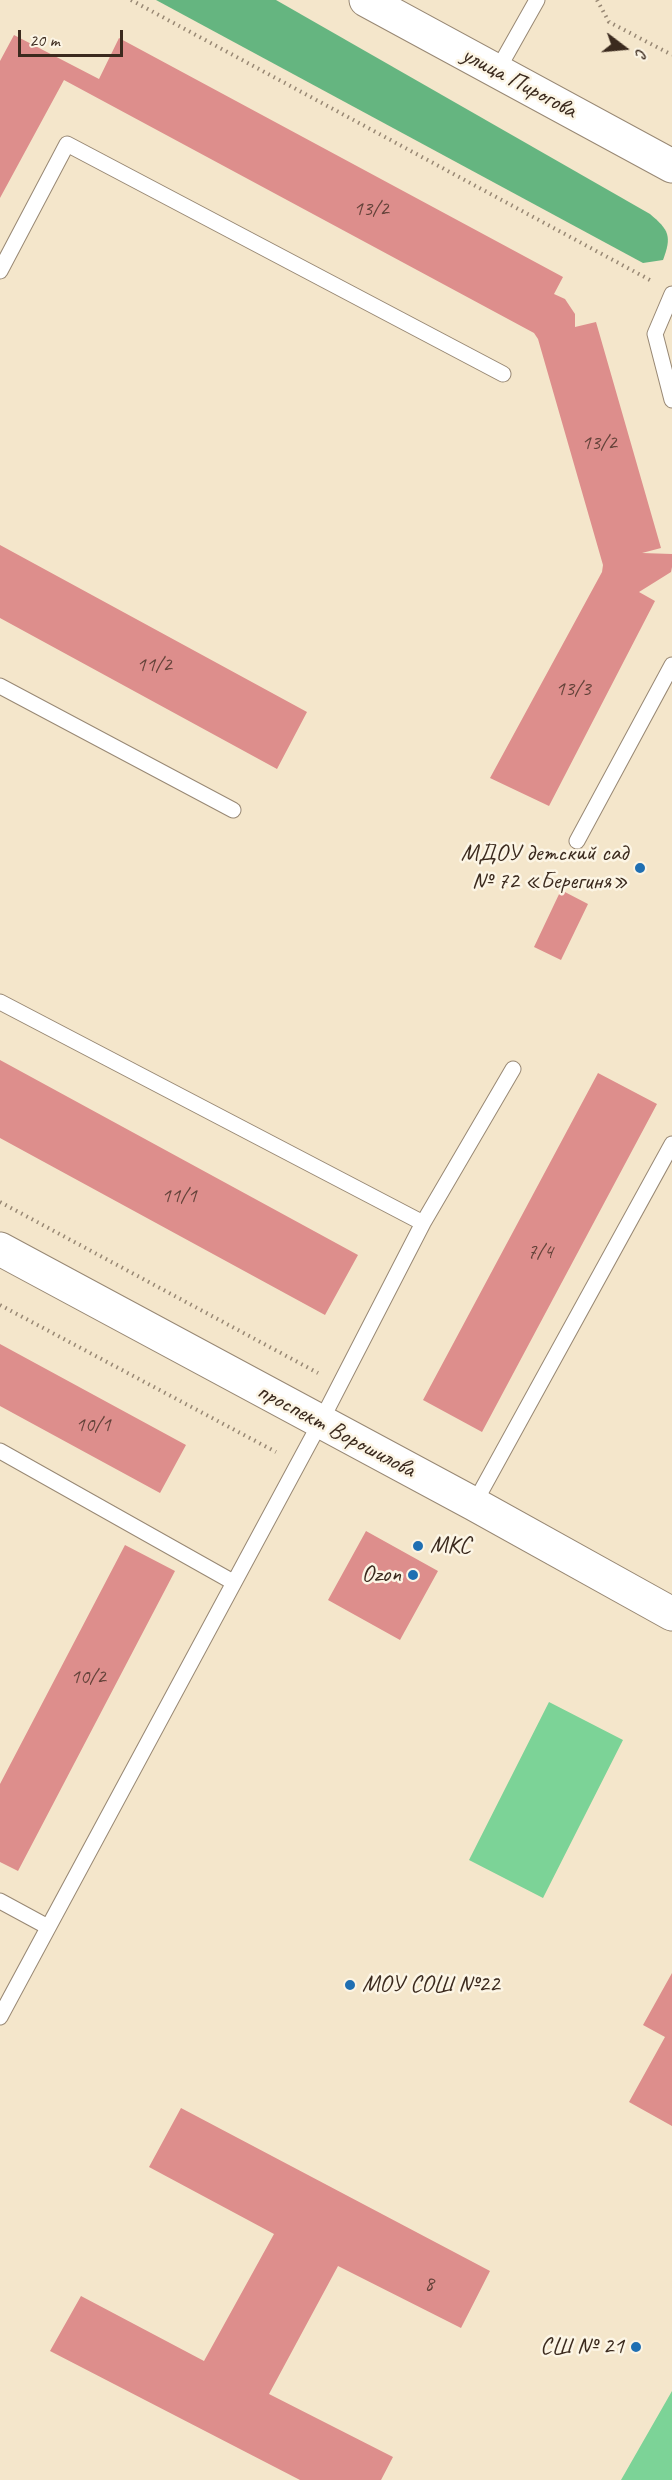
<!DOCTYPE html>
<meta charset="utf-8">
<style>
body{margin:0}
#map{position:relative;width:672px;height:2480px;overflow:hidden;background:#f4e6cb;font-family:Caveat,sans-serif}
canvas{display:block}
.north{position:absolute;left:594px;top:18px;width:60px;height:60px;-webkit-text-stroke:4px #fcf5e5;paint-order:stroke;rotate:106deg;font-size:16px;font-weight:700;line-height:24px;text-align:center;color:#3b2a1e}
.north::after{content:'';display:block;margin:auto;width:21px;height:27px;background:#3b2a1e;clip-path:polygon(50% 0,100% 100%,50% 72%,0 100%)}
.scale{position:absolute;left:18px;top:30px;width:105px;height:27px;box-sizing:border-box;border:3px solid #3b2a1e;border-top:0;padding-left:8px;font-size:18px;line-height:21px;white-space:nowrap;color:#3b2a1e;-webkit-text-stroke:4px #fcf5e5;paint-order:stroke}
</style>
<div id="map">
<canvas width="672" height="2480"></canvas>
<div class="north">С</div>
<div class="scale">20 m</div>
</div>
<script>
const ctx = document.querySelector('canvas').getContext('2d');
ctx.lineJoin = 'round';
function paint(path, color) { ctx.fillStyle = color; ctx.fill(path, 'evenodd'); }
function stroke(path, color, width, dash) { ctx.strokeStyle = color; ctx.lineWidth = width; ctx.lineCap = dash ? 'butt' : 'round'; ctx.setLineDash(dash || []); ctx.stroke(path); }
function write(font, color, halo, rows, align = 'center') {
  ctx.font = font + ' Caveat,sans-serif'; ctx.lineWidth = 5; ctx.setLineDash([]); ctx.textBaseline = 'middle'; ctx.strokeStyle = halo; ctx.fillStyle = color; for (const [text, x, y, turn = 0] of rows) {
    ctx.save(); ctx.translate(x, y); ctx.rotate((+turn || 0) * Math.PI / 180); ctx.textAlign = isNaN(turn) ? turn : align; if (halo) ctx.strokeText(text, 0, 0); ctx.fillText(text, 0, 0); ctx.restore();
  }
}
paint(new Path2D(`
 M549,1702l74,38 -80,158 -74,-38z
 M672,2391v89h-51z`), '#7cd397');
paint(new Path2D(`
 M156,0h120l374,214c19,16 22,22 13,46l-20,3z`), '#65b580');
paint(new Path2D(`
 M14,35l85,44 20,-41 444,239 -9,17 11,5 10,15v13l21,-5 65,226 -19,5 30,1v13l-1,5 -32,20 16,9 -106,205 -59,-28 112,-206 1,-7 -65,-226 -4,-6 -470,-253 -64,118v-137z
 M0,545l307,167 -30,57 -277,-151z
 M561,890l27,14 -27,56 -27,-13z
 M0,1060l358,195 -33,60 -325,-177z
 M598,1073l59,31 -175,328 -59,-32z
 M0,1344l186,101 -26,48 -160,-87z
 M366,1531l72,40 -38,69 -72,-40z
 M125,1545l50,26 -157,300 -18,-9v-78z
 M672,1973v153l-43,-24 36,-65 -22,-12z
 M181,2108l309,163 -29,57 -123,-62 -69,128 124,63 -12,23h-81l-250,-129 31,-55 123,65 70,-127 -125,-67z`), '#dd8e8c');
const service = new Path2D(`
 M497,71l40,-71
 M0,271l67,-127 436,230
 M672,294l-17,40 17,66
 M0,686l233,124
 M577,841l95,-176
 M0,1002l423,221
 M0,1451l233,131
 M474,1504l198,-360
 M0,1901l48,26
 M0,2017l320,-594 103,-200 90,-154`);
const tertiary = new Path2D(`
 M0,1249l474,255 198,110`);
const secondary = new Path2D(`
 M366,0l306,166`);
stroke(service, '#988874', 17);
stroke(tertiary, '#988874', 35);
stroke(secondary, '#988874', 35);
stroke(new Path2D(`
 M131,0l519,280
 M597,0l12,22 63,33
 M0,1202l318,171
 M0,1305l276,147`), '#988874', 4, [1.5, 4.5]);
stroke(service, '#fff', 15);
stroke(tertiary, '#fff', 33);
stroke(secondary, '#fff', 33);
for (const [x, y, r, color] of [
 [640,868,6,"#1f6fb2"],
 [418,1546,6,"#1f6fb2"],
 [413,1575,6,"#1f6fb2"],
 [350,1985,6,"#1f6fb2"],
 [636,2347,6,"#1f6fb2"]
]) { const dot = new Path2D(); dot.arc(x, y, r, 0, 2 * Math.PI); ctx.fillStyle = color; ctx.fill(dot); stroke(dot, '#fcf5e5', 2); }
write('21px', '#64433a', null, [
 ["13/2",371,209],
 ["13/2",599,443],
 ["11/2",154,665],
 ["13/3",573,689],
 ["11/1",179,1196],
 ["7/4",540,1252],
 ["10/1",93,1425],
 ["10/2",88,1677],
 ["8",429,2284]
]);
write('24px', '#3b2a1e', '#fcf5e5', [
 ["улица Пирогова",519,83,28],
 ["проспект Ворошилова",336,1431,28]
]);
write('24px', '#3b2a1e', '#fcf5e5', [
 ["МДОУ детский сад",628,854],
 ["№ 72 «Берегиня»",628,882],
 ["МКС",430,1546,"left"],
 ["Ozon",401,1575],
 ["МОУ СОШ №22",362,1985,"left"],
 ["СШ № 21",624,2347]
], 'right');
</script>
